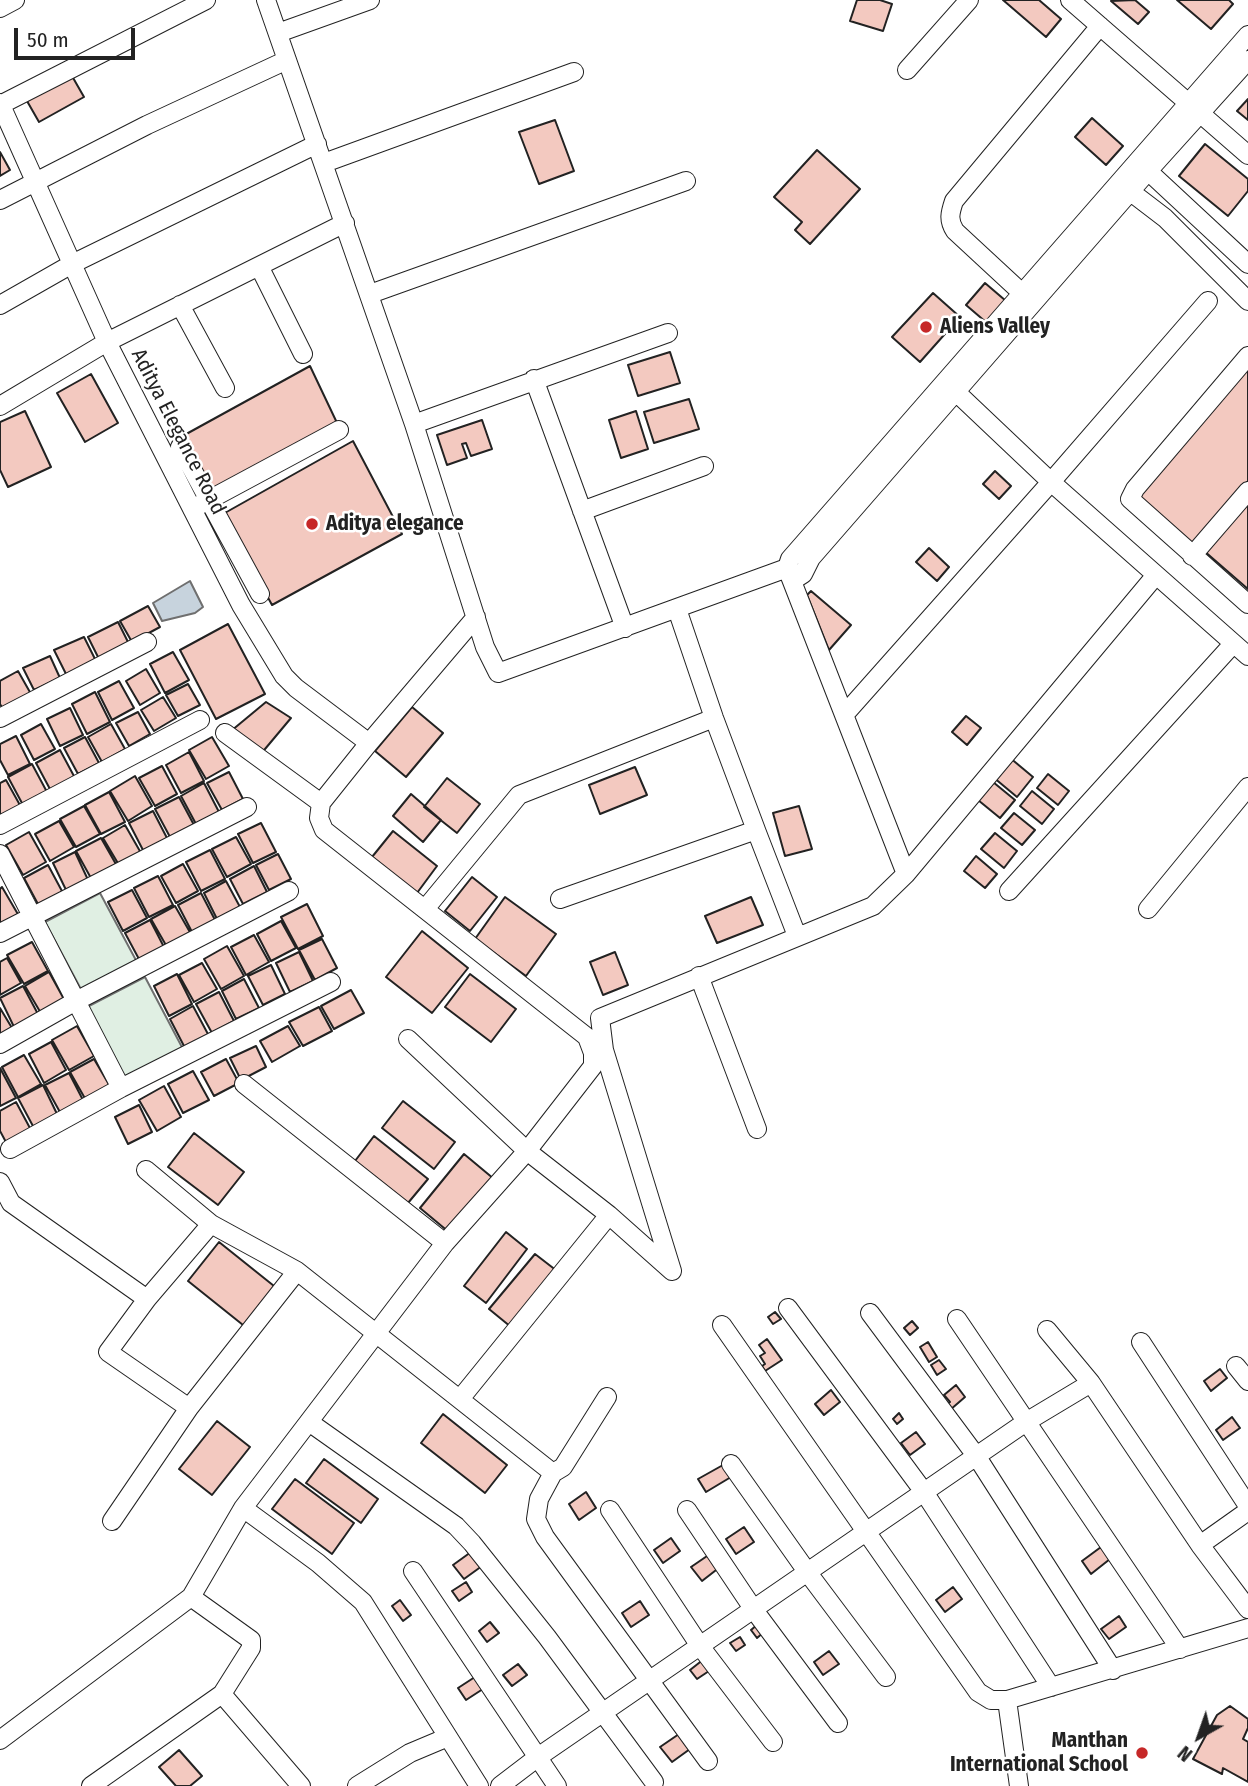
<!DOCTYPE html>
<style>
body{margin:0}
#map{position:relative;width:1248px;height:1786px;overflow:hidden;background:#fff;font-family:"Fira Sans Condensed",sans-serif}
canvas{display:block}
.north{position:absolute;left:1164px;top:1702px;width:70px;height:70px;-webkit-text-stroke:5px #fff;paint-order:stroke;rotate:220deg;font-size:19px;font-weight:700;line-height:28px;text-align:center;color:#222}
.north::after{content:'';display:block;margin:auto;width:24px;height:32px;background:#222;clip-path:polygon(50% 0,100% 100%,50% 72%,0 100%)}
.scale{position:absolute;left:14px;top:28px;width:121px;height:32px;box-sizing:border-box;border:4px solid #222;border-top:0;padding-left:9px;font-size:21px;line-height:24px;white-space:nowrap;color:#222;-webkit-text-stroke:5px #fff;paint-order:stroke}
</style>
<div id="map">
<canvas width="1248" height="1786"></canvas>
<div class="north">N</div>
<div class="scale">50 m</div>
</div>
<script>
const ctx = document.querySelector('canvas').getContext('2d');
ctx.lineJoin = 'round';
function paint(path, color) { ctx.fillStyle = color; ctx.fill(path, 'evenodd'); }
function stroke(path, color, width, dash) { ctx.strokeStyle = color; ctx.lineWidth = width; ctx.lineCap = dash ? 'butt' : 'round'; ctx.setLineDash(dash || []); ctx.stroke(path); }
function write(font, color, halo, rows, align = 'center') {
  ctx.font = font + ' "Fira Sans Condensed",sans-serif'; ctx.lineWidth = 5; ctx.setLineDash([]); ctx.textBaseline = 'middle'; ctx.strokeStyle = halo; ctx.fillStyle = color; for (const [text, x, y, turn = 0] of rows) {
    ctx.save(); ctx.translate(x, y); ctx.rotate((+turn || 0) * Math.PI / 180); ctx.textAlign = isNaN(turn) ? turn : align; if (halo) ctx.strokeText(text, 0, 0); ctx.fillText(text, 0, 0); ctx.restore();
  }
}
const green = new Path2D(`
 M100,893l38,71 -55,29 -38,-71z
 M145,977l39,74 -58,30 -39,-74z`);
paint(green, '#e0efe3');
stroke(green, '#6f6f6f', 2);
const water = new Path2D(`
 M190,581l13,26 -8,6 -33,8 -9,-18z`);
paint(water, '#c7d3dd');
stroke(water, '#6f6f6f', 2);
const building = new Path2D(`
 M857,0h23l12,4 -9,27 -33,-10z
 M1003,0h36l22,19 -15,18z
 M1135,0l14,12 -11,12 -27,-23z
 M1177,0h52l4,4 -22,25z
 M72,76l12,21 -45,25 -12,-21z
 M1248,99v21l-11,-9z
 M1092,118l31,28 -17,19 -31,-28z
 M555,120l19,51 -35,13 -20,-52z
 M1205,144l43,35v12l-20,25 -49,-40z
 M817,150l43,39 -50,55 -15,-14 7,-8 -28,-25z
 M0,152l10,18 -10,6z
 M985,283l21,18 -19,22 -21,-18z
 M933,293l27,24 -40,45 -28,-25z
 M670,352l10,31 -42,13 -10,-31z
 M310,366l28,59 -128,71 -31,-58z
 M1248,368v113l-58,66 -56,-48z
 M91,374l27,49 -33,19 -28,-49z
 M689,399l10,30 -45,14 -10,-31z
 M25,411l26,56 -43,20 -8,-17v-48z
 M636,411l12,38 -27,9 -12,-38z
 M482,420l10,29 -21,7 -5,-13 -4,1 5,14 -20,7 -10,-30z
 M353,441l49,93 -130,71 -49,-91z
 M995,471l16,15 -12,13 -16,-15z
 M1248,498v91l-45,-39z
 M929,548l20,19 -12,14 -21,-19z
 M811,591l40,34 -22,25 -22,-55z
 M148,606l12,21 -28,15 -12,-21z
 M118,622l11,22 -30,15 -11,-22z
 M228,624l37,70 -49,25 -36,-69z
 M84,637l12,24 -29,15 -13,-26z
 M173,652l16,28 -24,13 -15,-29z
 M50,656l10,22 -26,12 -11,-22z
 M146,669l14,24 -20,12 -14,-24z
 M18,671l13,23 -28,15 -3,-5v-23z
 M119,681l15,27 -22,12 -14,-28z
 M188,684l12,21 -22,11 -12,-21z
 M95,692l15,30 -23,12 -15,-30z
 M163,697l13,21 -22,13 -13,-21z
 M266,702l25,16 -31,37 -29,-24z
 M412,707l31,26 -37,44 -31,-26z
 M70,708l13,27 -23,11 -13,-27z
 M138,712l12,22 -21,12 -13,-23z
 M966,716l15,12 -14,17 -15,-13z
 M41,724l14,25 -21,11 -13,-25z
 M111,724l14,25 -23,13 -14,-25z
 M16,736l14,28 -22,11 -8,-15v-16z
 M85,737l14,26 -21,11 -14,-26z
 M212,737l17,29 -23,13 -17,-29z
 M60,750l15,28 -24,13 -15,-28z
 M189,752l15,29 -23,12 -15,-28z
 M1009,757l24,20 -16,20 -24,-20z
 M32,764l15,28 -24,13 -15,-28z
 M162,766l15,28 -22,12 -16,-28z
 M635,767l12,28 -47,19 -11,-29z
 M229,772l14,27 -21,11 -15,-27z
 M1048,774l21,17 -11,14 -21,-17z
 M135,776l17,30 -24,15 -18,-30z
 M447,778l33,26 -23,29 -33,-26z
 M6,780l15,27 -21,11v-35z
 M993,782l22,18 -15,18 -22,-18z
 M204,783l15,29 -23,12 -15,-28z
 M1032,791l22,18 -12,15 -22,-18z
 M109,792l16,30 -24,12 -16,-29z
 M411,794l30,26 -18,22 -30,-26z
 M179,797l15,28 -24,12 -15,-28z
 M84,806l16,28 -24,13 -16,-28z
 M799,806l13,43 -27,7 -12,-43z
 M153,811l15,29 -24,12 -15,-29z
 M1014,813l21,17 -13,15 -21,-17z
 M59,821l15,26 -24,14 -15,-27z
 M261,823l15,29 -23,11 -15,-29z
 M125,825l16,28 -22,12 -16,-27z
 M393,831l44,35 -20,27 -45,-36z
 M29,832l17,30 -23,13 -17,-30z
 M995,833l22,18 -13,17 -23,-19z
 M236,837l15,27 -24,13 -15,-28z
 M101,838l16,28 -25,14 -16,-29z
 M210,850l15,29 -24,12 -15,-29z
 M75,852l14,30 -22,10 -14,-29z
 M278,854l13,25 -22,11 -13,-25z
 M976,856l21,18 -12,14 -21,-17z
 M183,864l15,27 -22,12 -15,-27z
 M48,865l15,28 -24,13 -15,-28z
 M254,866l13,26 -24,12 -13,-25z
 M158,876l15,29 -24,12 -15,-29z
 M472,877l25,20 -27,34 -25,-20z
 M226,881l14,26 -23,12 -13,-26z
 M2,887l17,29 -19,12v-39z
 M132,890l15,28 -24,13 -15,-29z
 M201,893l14,27 -23,12 -14,-27z
 M505,897l51,37 -30,42 -51,-37z
 M751,897l12,28 -46,18 -12,-27z
 M307,904l16,32 -25,13 -17,-32z
 M175,906l16,28 -24,13 -16,-28z
 M150,920l15,29 -25,12 -15,-28z
 M281,921l15,27 -25,13 -14,-27z
 M422,931l46,37 -36,45 -46,-36z
 M254,935l15,27 -23,13 -15,-28z
 M322,939l15,29 -22,12 -16,-30z
 M32,942l16,29 -24,13 -17,-29z
 M227,946l17,30 -23,13 -17,-30z
 M299,952l14,29 -23,11 -14,-29z
 M615,952l13,33 -25,10 -13,-33z
 M7,958l14,25 -21,12v-33z
 M202,963l15,26 -23,13 -15,-27z
 M271,965l14,29 -22,11 -15,-29z
 M49,972l16,29 -23,14 -17,-29z
 M177,974l15,30 -23,12 -15,-30z
 M470,974l46,35 -25,33 -46,-35z
 M244,979l15,29 -23,11 -14,-28z
 M23,986l16,30 -24,13 -15,-31z
 M351,990l13,23 -30,16 -13,-23z
 M219,992l15,29 -22,12 -16,-29z
 M193,1006l16,30 -24,12 -15,-29z
 M319,1007l13,24 -29,15 -14,-24z
 M0,1008l12,20 -12,8z
 M77,1026l17,30 -25,14 -17,-30z
 M288,1026l12,20 -28,16 -12,-21z
 M51,1042l15,28 -22,13 -15,-29z
 M256,1046l10,21 -25,13 -11,-22z
 M24,1055l17,29 -23,13 -16,-30z
 M94,1059l17,29 -24,14 -17,-30z
 M226,1059l13,24 -25,13 -13,-24z
 M0,1068l16,30 -16,8z
 M193,1071l16,29 -26,13 -15,-29z
 M69,1073l15,29 -23,12 -16,-29z
 M43,1085l15,31 -24,12 -16,-30z
 M164,1086l17,31 -24,14 -18,-31z
 M403,1101l52,41 -21,27 -52,-41z
 M16,1102l15,28 -24,14 -7,-13v-20z
 M139,1105l13,27 -24,12 -13,-27z
 M194,1133l50,39 -26,33 -50,-38z
 M374,1136l54,43 -20,24 -53,-42z
 M464,1154l30,25 -44,54 -30,-25z
 M506,1232l21,17 -41,54 -22,-17z
 M219,1242l60,48 -31,39 -60,-48z
 M535,1254l22,17 -46,56 -22,-18z
 M775,1312l6,7 -8,5 -5,-7z
 M912,1321l6,7 -8,7 -6,-7z
 M767,1339l15,21 -17,11 -3,-5 3,-2 -5,-8 5,-3 -6,-8z
 M928,1342l9,15 -8,5 -9,-15z
 M939,1360l7,9 -9,6 -6,-10z
 M1220,1369l7,9 -16,13 -7,-10z
 M956,1385l9,12 -15,13 -4,-5 4,-3 -6,-7z
 M831,1390l9,12 -16,13 -9,-11z
 M899,1413l4,6 -6,5 -4,-5z
 M443,1414l64,51 -22,28 -64,-50z
 M1232,1417l8,11 -17,12 -7,-10z
 M217,1421l33,26 -38,48 -33,-26z
 M916,1432l9,12 -15,11 -9,-12z
 M324,1459l54,40 -17,24 -55,-40z
 M723,1465l8,12 -25,15 -8,-13z
 M295,1479l59,44 -22,31 -60,-45z
 M586,1492l10,16 -17,12 -10,-16z
 M744,1527l10,15 -18,12 -10,-15z
 M671,1538l9,13 -17,12 -9,-13z
 M1101,1547l9,12 -19,15 -9,-13z
 M471,1552l11,14 -18,13 -11,-14z
 M710,1554l10,13 -18,14 -11,-14z
 M466,1582l6,10 -13,9 -7,-10z
 M953,1587l9,12 -17,13 -9,-12z
 M400,1600l11,15 -8,6 -11,-15z
 M640,1601l9,14 -18,12 -9,-14z
 M1119,1616l7,11 -17,12 -8,-10z
 M490,1622l9,11 -12,9 -8,-11z
 M758,1624l6,8 -7,6 -6,-8z
 M740,1637l5,8 -9,6 -6,-8z
 M829,1651l10,13 -16,11 -9,-13z
 M704,1659l8,10 -15,10 -7,-9z
 M518,1664l9,11 -15,11 -9,-11z
 M478,1675l8,12 -20,13 -8,-12z
 M1230,1706l18,13v9l-5,11 5,3v40l-25,-14 -1,6 -29,-15 24,-44z
 M679,1734l11,15 -18,13 -12,-15z
 M179,1750l23,26 -12,10h-14l-17,-19z`);
paint(building, '#f3c9c0');
stroke(building, '#222', 2);
const minor = new Path2D(`
 M266,0l148,424 71,223 13,26 289,-105 3,-9 458,-524
 M1070,0l178,155
 M0,8l15,-8
 M278,33l92,-33
 M907,70l62,-70
 M0,103l107,239 134,263 43,71 12,12 73,55
 M0,105l206,-105
 M324,163l250,-91
 M1148,171l100,93
 M1131,192l34,26 83,83
 M0,200l147,-75 140,-65
 M259,266l44,88
 M370,294l316,-113
 M1023,294l-68,-63c-7,-11 -5,-18 -1,-30l146,-175
 M0,305l72,-41 245,-120
 M180,305l45,83
 M1248,356l-113,133 -5,10 118,105
 M534,379l91,249
 M956,392l95,90 197,174
 M0,406l107,-64 238,-119
 M414,424l254,-91
 M180,447l80,147
 M192,509l147,-79
 M582,511l122,-45
 M1192,556l56,-65
 M788,571l118,303
 M792,581l11,-7 8,-16 337,-387 100,-111
 M844,715l207,-233 157,-181
 M0,718l147,-76
 M225,733l96,70
 M0,825l200,-105
 M756,830l41,106
 M0,854l121,234
 M1009,891l224,-247
 M560,899l196,-69 -42,-112 -37,-109
 M425,909l94,-114 195,-77
 M1148,909l100,-122
 M0,933l247,-126
 M699,976l58,153
 M408,1039l119,112 82,64 63,56
 M0,1044l76,-43 213,-110
 M244,1084l201,159
 M10,1149l111,-61 210,-106
 M146,1170l65,54 86,47 256,202
 M0,1182l11,21 136,96
 M672,1271l-68,-221 -4,-32 273,-112 33,-32 250,-299
 M788,1308l136,184 127,195
 M870,1313l107,144 136,213
 M957,1319l223,330
 M722,1325l256,367 13,8h16
 M1047,1330l44,53
 M1141,1342l107,164
 M1236,1366l12,15
 M607,1397l-44,70 -10,6 -14,26 -3,20 9,18 163,224
 M460,1399l149,-184
 M189,1408l-81,-56 39,-53 64,-75
 M309,1422l147,104 16,17 75,94 107,145
 M731,1464l77,109 78,104
 M243,1508l75,55 45,39 116,184
 M610,1510l90,136 73,96
 M687,1510l67,100 84,113
 M112,1521l77,-113 108,-137
 M1200,1545l48,-34
 M413,1571l144,215
 M191,1597l60,43v8l-29,46 79,92
 M0,1740l191,-143 52,-89 202,-265 82,-92 66,-85v-13l-6,-16 -263,-207 -5,-12 2,-15 48,-60 107,-126
 M91,1786l131,-92
 M357,1786l53,-33 38,-16
 M500,1786l38,-29 488,-335 65,-39 109,162 48,64
 M1019,1786l-12,-86 241,-72`);
stroke(minor, '#222', 20);
stroke(minor, '#fff', 18);
for (const [x, y, r, color] of [
 [926,327,7,"#c62828"],
 [312,524,7,"#c62828"],
 [1142,1753,7,"#c62828"]
]) { const dot = new Path2D(); dot.arc(x, y, r, 0, 2 * Math.PI); ctx.fillStyle = color; ctx.fill(dot); stroke(dot, '#fff', 2.5); }
write('bold 21px', '#222', '#fff', [
 ["Aliens Valley",940,327],
 ["Aditya elegance",326,524],
 ["Manthan",1128,1741,"right"],
 ["International School",1128,1765,"right"]
], 'left');
write('21px', '#222', '#fff', [
 ["Aditya Elegance Road",178,432,63]
]);
</script>
